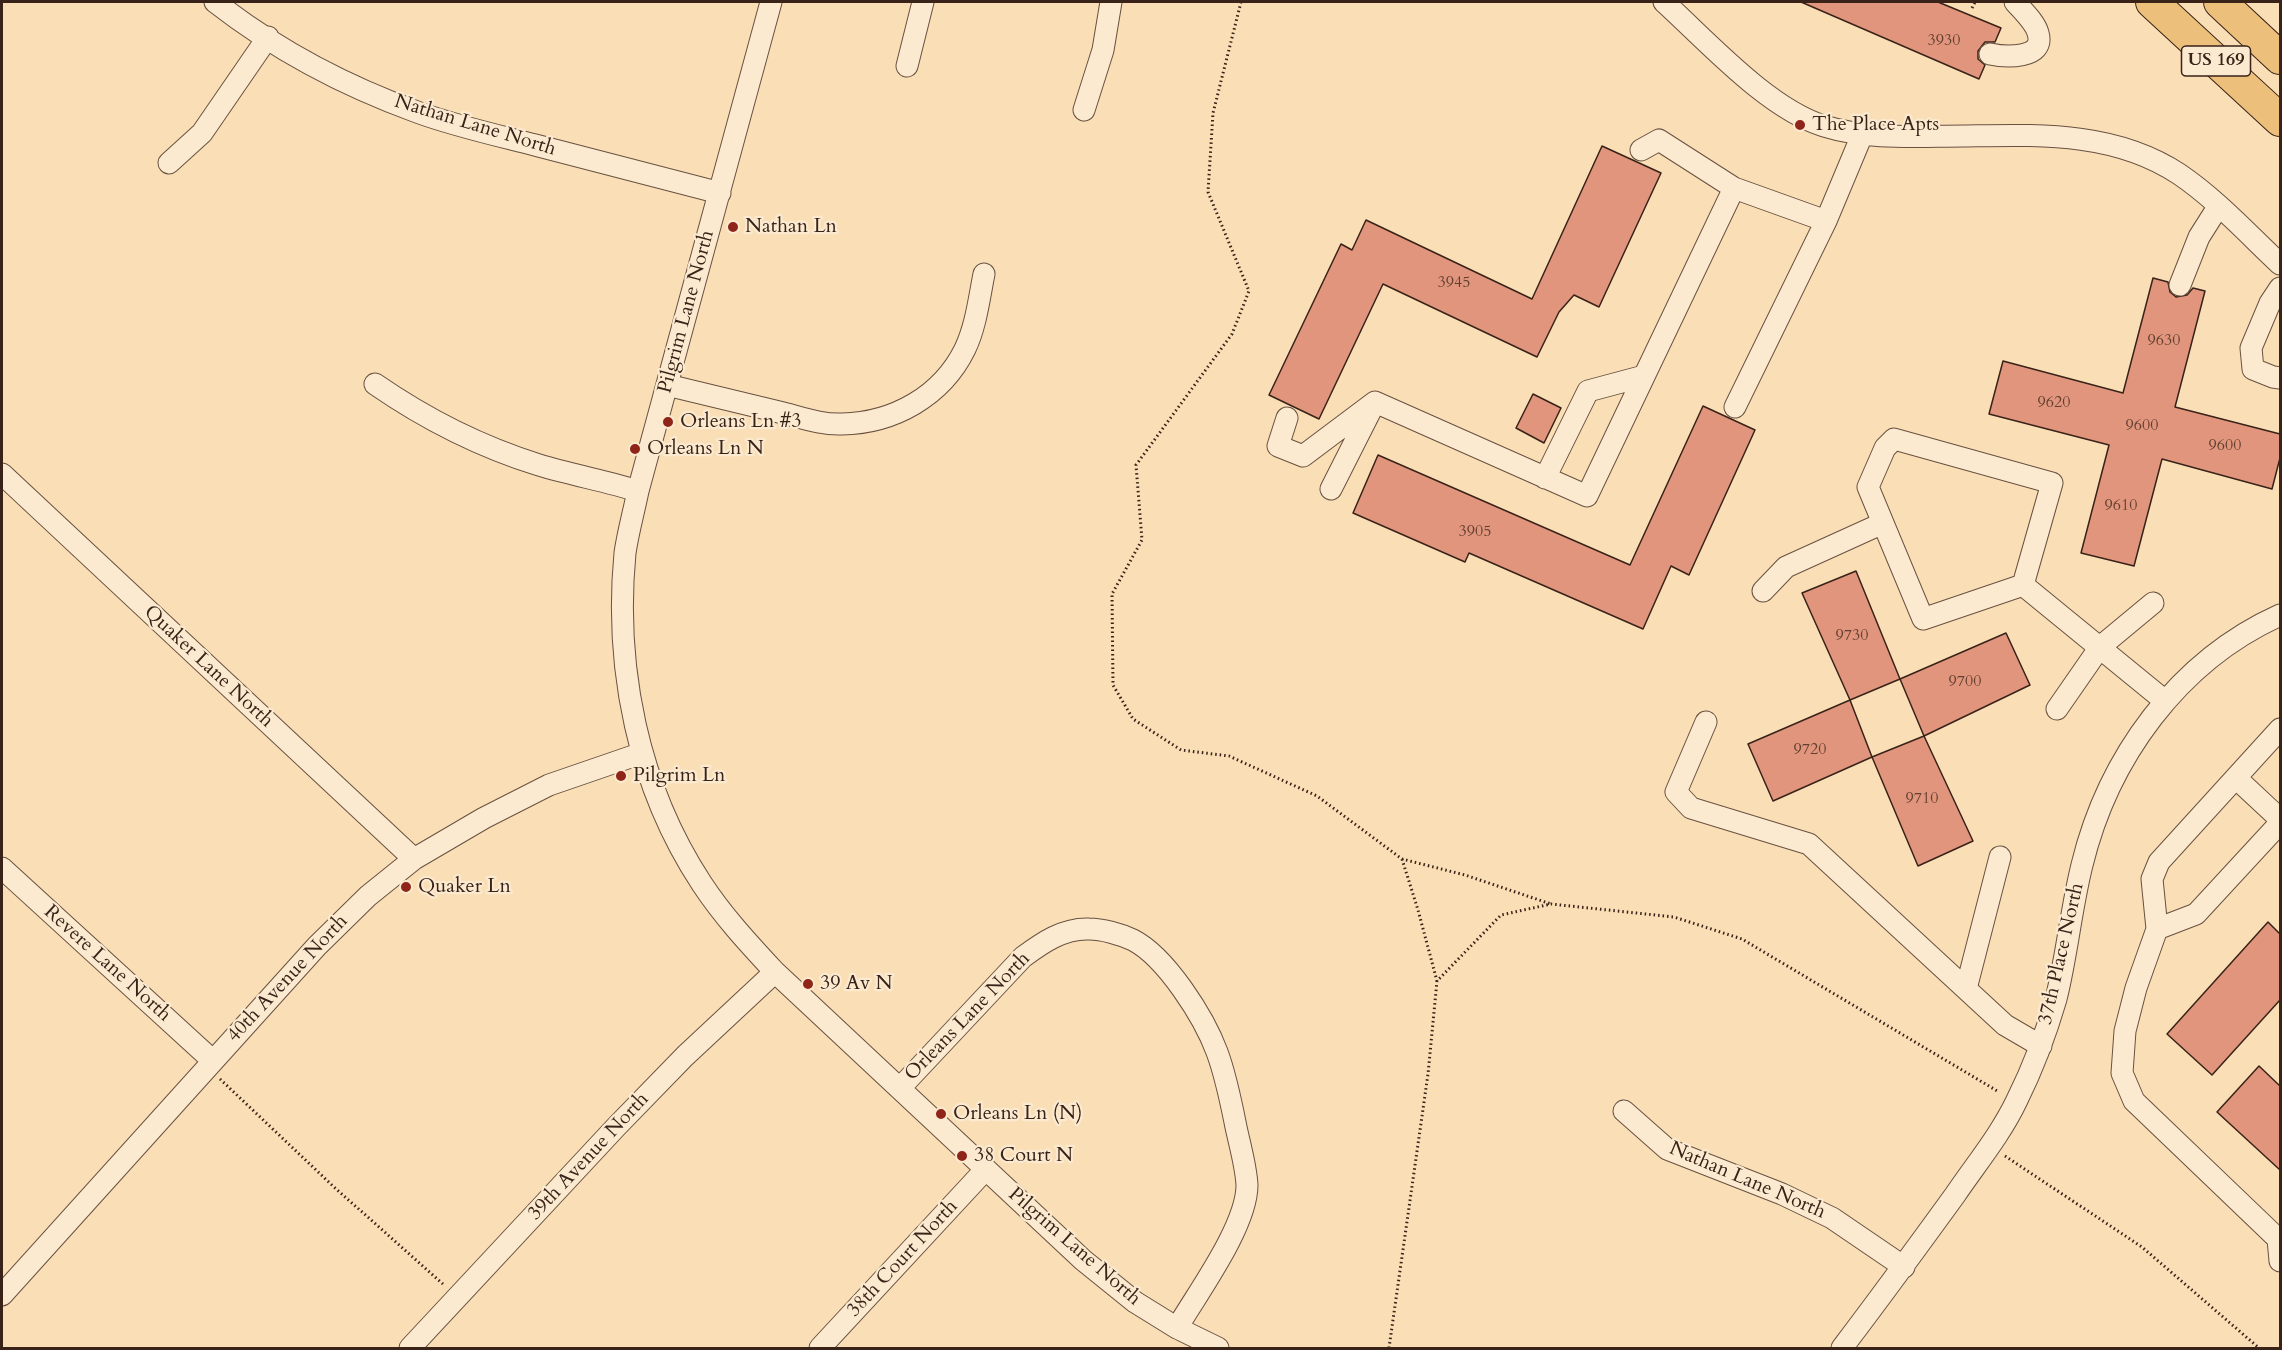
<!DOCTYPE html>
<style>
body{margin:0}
#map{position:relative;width:2282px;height:1350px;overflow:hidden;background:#f9deb6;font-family:Cardo,serif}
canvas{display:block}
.frame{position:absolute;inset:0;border:3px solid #392218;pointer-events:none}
</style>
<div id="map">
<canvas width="2282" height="1350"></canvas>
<div class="frame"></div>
</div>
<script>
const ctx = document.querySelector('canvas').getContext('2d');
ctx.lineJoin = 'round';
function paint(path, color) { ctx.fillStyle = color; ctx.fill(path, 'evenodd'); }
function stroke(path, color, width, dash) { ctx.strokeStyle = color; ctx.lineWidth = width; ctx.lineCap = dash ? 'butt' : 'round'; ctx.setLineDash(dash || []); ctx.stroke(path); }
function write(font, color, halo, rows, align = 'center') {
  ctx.font = font + ' Cardo,serif'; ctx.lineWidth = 4.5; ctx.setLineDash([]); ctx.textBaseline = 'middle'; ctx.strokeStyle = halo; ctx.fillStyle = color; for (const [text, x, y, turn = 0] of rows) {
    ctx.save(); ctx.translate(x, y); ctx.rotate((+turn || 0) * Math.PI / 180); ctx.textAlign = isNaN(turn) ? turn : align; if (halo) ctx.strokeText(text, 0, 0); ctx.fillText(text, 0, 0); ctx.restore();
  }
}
const building = new Path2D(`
 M1801,2h137l63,26 -6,14h-10l-7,9v8l7,6 -6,14z
 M1602,146l59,27 -62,134 -25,-12 -15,17 -22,45 -154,-73 -64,135 -50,-24 72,-151 11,6 14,-30 166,79z
 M2153,278l15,4 2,10 6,5 11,-2 6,-7 12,3 -30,116 105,27v24l-8,31 -110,-30 -28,107 -53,-13 28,-108 -120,-31 14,-53 120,32z
 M1533,394l28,14 -17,35 -28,-15z
 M1703,406l52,24 -66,145 -18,-9 -28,63 -174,-76 -4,9 -112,-49 25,-58 252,110z
 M1856,571l44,108 -50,21 -48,-107z
 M2006,633l24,52 -106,51 -24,-57z
 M1850,700l22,57 -99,44 -25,-57z
 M1924,736l49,105 -55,25 -46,-109z
 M2268,922l12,12v66l-68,75 -45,-41z
 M2259,1066l21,20v84l-63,-58z`);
paint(building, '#e0957c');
stroke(building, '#392218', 1.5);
const minor = new Path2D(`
 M215,2c59,46 130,84 202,110 38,14 79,23 118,33 62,16 123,32 185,48
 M771,2l-133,489c-4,20 -10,41 -13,62 -11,115 13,234 77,331 21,32 47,60 73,88l308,288 52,42 42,26 41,20
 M1664,2c43,39 104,107 160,124 45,14 93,10 140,10 74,-1 150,-5 215,38 37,25 69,60 101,90
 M1990,54c14,3 56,6 48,-21 -3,-11 -15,-22 -23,-31
 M907,66l16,-64
 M1084,110l19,-60 8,-48
 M1641,150l18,-10 75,48 92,33
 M169,163l33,-30 66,-96
 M2180,285l19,-48 19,-30
 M2280,288l-10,15 -19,45 2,21 20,8 7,1
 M375,384c52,36 103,62 164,81 33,10 67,16 99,26
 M667,385c38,9 75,18 112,27 21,5 42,13 63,12 52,-1 100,-28 123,-75 11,-23 14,-50 19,-75
 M1735,407l91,-186 36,-86
 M1287,418l-9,28 25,10 72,-54 212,94 147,-308
 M2,474l412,385
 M1545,478l43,-87 56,-15
 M1331,489l42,-83
 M2023,585l-100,34 -55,-132 17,-39 9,-9 158,44 -29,102 142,116
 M1763,591l23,-24 97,-44
 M2057,709l43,-62 53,-44
 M1706,722l-30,70 15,16 118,36 196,181 36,21
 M2280,729l-121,133 -7,17 5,50 39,-15 84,-91
 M2236,778l44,41
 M2,868l210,192
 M2157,929l-21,59 -11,43 -3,42 12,28 144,138h2
 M1966,989l34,-132
 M900,1088l123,-131c19,-14 40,-29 66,-28 13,0 31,5 44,11 33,17 71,77 84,112 9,24 14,50 19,75 4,19 10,39 11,58 0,41 -49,107 -70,143
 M1624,1111l43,38 115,45 50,24 72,49
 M2278,1239l2,22
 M2,1295l315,-349 51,-50 46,-37 70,-41 65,-33 93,-32
 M410,1348l206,-221 69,-71 90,-84
 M820,1348l166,-179
 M1842,1348c38,-50 76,-102 113,-153 21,-31 46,-61 62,-95 16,-32 29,-67 39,-101 11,-44 15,-90 26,-134 26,-107 96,-204 198,-250`);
const highway = new Path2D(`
 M2152,2l128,118
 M2220,2l60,56`);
stroke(minor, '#695140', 23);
stroke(highway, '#392218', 34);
stroke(new Path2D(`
 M1241,2l-28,111 -5,79 41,99 -17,43 -96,131 6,75 -30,54 1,91 20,34 48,31 48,6 88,40 85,63 63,16 86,29
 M1972,8l3,-6
 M1402,859l16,51 19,71
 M220,1079l114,108 109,97
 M2005,1156l137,91 117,101
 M1389,1348l39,-274 9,-93 64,-66 50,-11 123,13 68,22 257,153`), '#392218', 3, [1.5, 3]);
stroke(minor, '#fbead0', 21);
stroke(highway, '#ecbf7b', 32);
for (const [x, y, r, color] of [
 [1800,125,6,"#8f2418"],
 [733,227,6,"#8f2418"],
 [668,422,6,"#8f2418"],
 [635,449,6,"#8f2418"],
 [621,776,6,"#8f2418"],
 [406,887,6,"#8f2418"],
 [808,984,6,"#8f2418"],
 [941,1114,6,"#8f2418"],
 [962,1156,6,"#8f2418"]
]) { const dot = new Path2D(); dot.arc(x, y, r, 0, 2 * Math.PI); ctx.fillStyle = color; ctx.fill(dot); stroke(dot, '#fbead0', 2); }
write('16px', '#633f31', null, [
 ["3930",1944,41],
 ["3945",1454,283],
 ["9630",2164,341],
 ["9620",2054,403],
 ["9600",2142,426],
 ["9600",2225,446],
 ["9610",2121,506],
 ["3905",1475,532],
 ["9730",1852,636],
 ["9700",1965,682],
 ["9720",1810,750],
 ["9710",1922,799]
]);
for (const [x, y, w] of [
 [2216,61,69]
]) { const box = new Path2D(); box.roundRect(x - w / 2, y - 15, w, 30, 4.5); ctx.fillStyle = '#fbead0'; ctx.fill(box); stroke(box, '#392218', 1.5); }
write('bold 18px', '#392218', null, [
 ["US 169",2216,61]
]);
write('20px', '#392218', '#fbead0', [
 ["The Place Apts",1812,125],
 ["Nathan Ln",745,227],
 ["Orleans Ln #3",680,422],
 ["Orleans Ln N",647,449],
 ["Pilgrim Ln",633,776],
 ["Quaker Ln",418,887],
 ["39 Av N",820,984],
 ["Orleans Ln (N)",953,1114],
 ["38 Court N",974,1156]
], 'left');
write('20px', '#392218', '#fbead0', [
 ["Nathan Lane North",475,126,17],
 ["Pilgrim Lane North",687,312,-75],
 ["Quaker Lane North",208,667,43],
 ["37th Place North",2062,954,-77],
 ["Revere Lane North",107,964,42],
 ["40th Avenue North",288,979,-47],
 ["Orleans Lane North",968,1017,-46],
 ["39th Avenue North",589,1157,-47],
 ["Nathan Lane North",1747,1181,23],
 ["Pilgrim Lane North",1074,1247,41],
 ["38th Court North",903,1259,-47]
]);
</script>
